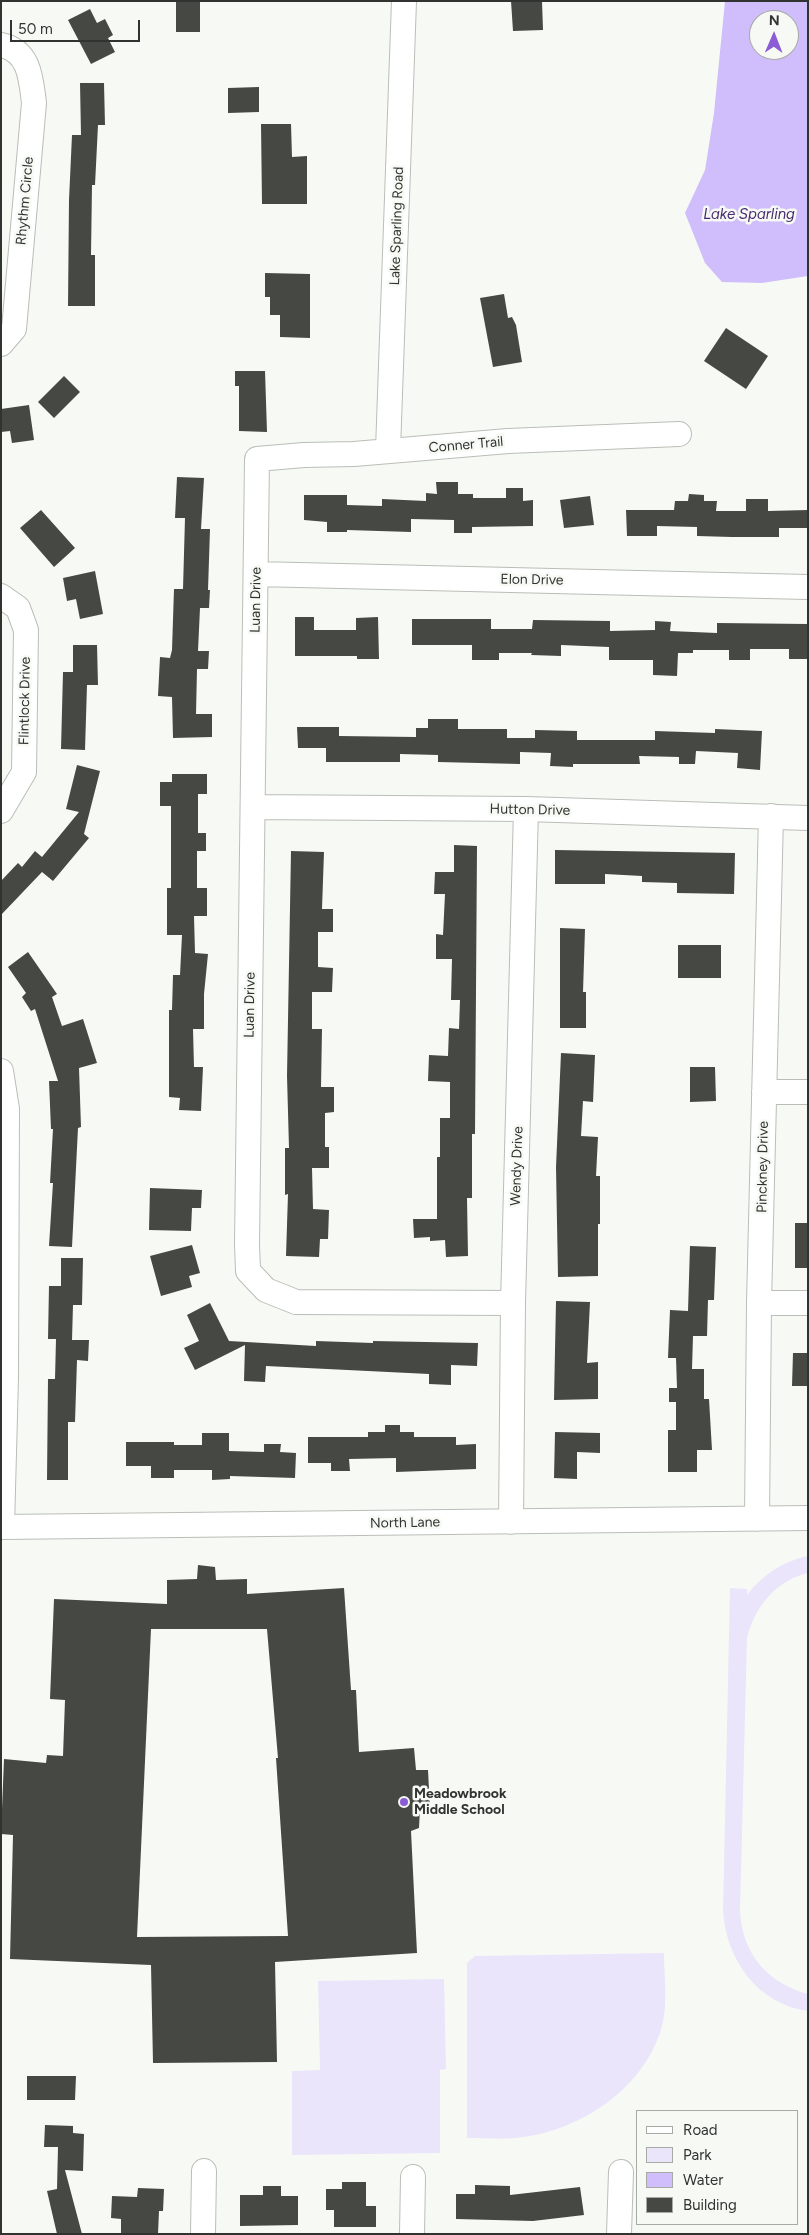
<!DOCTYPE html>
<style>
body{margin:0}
#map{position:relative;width:809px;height:2235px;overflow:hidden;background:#f7faf4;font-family:Figtree,sans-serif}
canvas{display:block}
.frame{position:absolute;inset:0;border:2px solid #313330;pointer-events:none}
.legend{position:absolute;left:636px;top:2110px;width:162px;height:115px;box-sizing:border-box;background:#f7faf4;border:1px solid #a8aaa6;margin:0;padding:6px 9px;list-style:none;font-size:15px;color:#313330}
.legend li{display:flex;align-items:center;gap:10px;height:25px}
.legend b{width:25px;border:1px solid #a8aaa6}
.north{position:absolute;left:749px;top:10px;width:50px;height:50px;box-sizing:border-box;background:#f7faf4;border:1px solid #a8aaa6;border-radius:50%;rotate:1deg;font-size:14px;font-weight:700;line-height:20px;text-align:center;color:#313330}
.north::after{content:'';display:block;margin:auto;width:18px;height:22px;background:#8b5cd5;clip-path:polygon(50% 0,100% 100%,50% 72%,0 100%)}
.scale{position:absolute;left:10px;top:20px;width:130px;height:22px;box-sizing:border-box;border:2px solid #313330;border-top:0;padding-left:6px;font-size:15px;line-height:18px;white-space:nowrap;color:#313330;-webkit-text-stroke:4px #f7faf4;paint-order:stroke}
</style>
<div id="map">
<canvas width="809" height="2235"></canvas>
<div class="frame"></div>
<ul class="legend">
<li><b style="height:6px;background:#fff"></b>Road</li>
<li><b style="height:14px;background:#ebe5fb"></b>Park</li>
<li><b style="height:14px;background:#d0bdfb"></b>Water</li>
<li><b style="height:14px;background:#464843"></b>Building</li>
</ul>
<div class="north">N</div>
<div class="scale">50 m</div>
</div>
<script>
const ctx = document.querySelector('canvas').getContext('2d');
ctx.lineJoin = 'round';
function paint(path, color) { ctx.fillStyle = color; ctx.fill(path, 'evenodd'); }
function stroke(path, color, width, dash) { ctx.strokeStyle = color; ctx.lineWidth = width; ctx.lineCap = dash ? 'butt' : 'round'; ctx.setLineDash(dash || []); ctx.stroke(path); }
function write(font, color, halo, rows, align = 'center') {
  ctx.font = font + ' Figtree,sans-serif'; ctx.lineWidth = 5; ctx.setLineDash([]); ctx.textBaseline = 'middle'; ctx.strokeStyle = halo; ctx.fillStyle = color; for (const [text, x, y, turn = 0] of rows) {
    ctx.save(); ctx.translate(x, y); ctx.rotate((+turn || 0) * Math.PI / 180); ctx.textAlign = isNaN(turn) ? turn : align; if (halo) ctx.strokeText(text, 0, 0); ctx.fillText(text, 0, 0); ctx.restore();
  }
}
paint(new Path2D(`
 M808,1556v17c-33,8 -53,34 -61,65l-7,273c2,42 27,72 68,83v17c-51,-7 -82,-52 -85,-100l7,-323 17,1v6c15,-20 36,-34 61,-39z
 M664,1953c0,24 4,50 -2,73 -17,61 -77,102 -138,111 -18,3 -39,1 -57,1v-175l8,-7z
 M444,1979l2,90 -6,1v83l-148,2v-84l28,-1 -2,-89z`), '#ebe5fb');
paint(new Path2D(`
 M725,1h83v275l-46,7 -40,-1 -17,-19 -20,-50 20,-43 9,-57zM759,20h30v30h-30z`), '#d0bdfb');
paint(new Path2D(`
 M176,1h24v31h-24z
 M511,1h31l1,29 -30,1z
 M90,9l7,14 8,-4 8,16 -5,3 7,14 -24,12 -23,-44z
 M80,83h24l1,42h-7l-3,60h-3l-1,70h4v51h-27l1,-106 3,-65h9z
 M259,87v25l-31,1v-25z
 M261,124h30l1,33 15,-1v48h-45z
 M265,273l45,1v64l-30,-1v-22h-10v-18h-5z
 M504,294l4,24 4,-1 4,8 6,37 -29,5 -13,-69z
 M726,328l42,28 -22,33 -42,-28z
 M235,371h30l2,61 -28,-1v-45h-4z
 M64,376l16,16 -26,26 -16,-16z
 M29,405l5,35 -22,3 -2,-12 -9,1v-23z
 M177,477l27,1 -3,51h9l-2,61h2l-1,18h-9l-2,43h11l-1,18h-11l-1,45h16v23l-39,1 -1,-41 -14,-1 2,-39 10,1 2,-8 2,-61h9l2,-71h-10z
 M436,482h22v12h15v4h33v-10h17v13l10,-1v26l-61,1v6h-18v-13l-43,-1v13l-64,-2v2h-20v-10l-23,-2v-25h43v10l35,1v-7l44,2v-8l11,1z
 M689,494l15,1v6h13l-1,10h30v-12h22v12l40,-1v18h-29v9h-47l-35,-1v-9l-40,-1v10h-30l-1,-26h48l1,-9h13z
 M590,496l4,29 -30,3 -4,-28z
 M41,510l34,38 -21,19 -34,-39z
 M95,571l8,43 -23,5 -4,-20 -9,2 -4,-23z
 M295,617h19v13h42v-12l22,-1 1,42h-22v-3h-62z
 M412,619h79v10h41l1,-9 77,1v10l45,-1v-9l16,1 -1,9 47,2v-10l91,1v35h-19v-10h-39v11h-21v-10h-36v3h-15l-1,23 -24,-1v-15h-44v-13l-48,-2v11l-30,-1 1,-2h-33v7h-27v-15h-60z
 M73,645h24l1,40h-11l-2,65 -24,-1 2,-77h10z
 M428,719h30v10h49v9h28v-8l42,1v9h78v-9l60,2v-4l47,2 -2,39 -23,-2 1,-15 -42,-2 -1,13h-16v-7l-40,-1 1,8h-67v3l-23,-1 1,-13 -31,-1v12l-82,-2v-7l-38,-1v8h-74v-14h-28l-1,-21h42v9l77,1v-9h12z
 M77,765l23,6 -16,63 5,4 -36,43 -11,-9 -41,43v-34l17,-18 4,4 13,-16 7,6 37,-45 -13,-3z
 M172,774h35v20h-9v39h8v18h-9v37h10v28h-13l1,37 13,1 -4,40v35h-11l1,38h9l-2,44 -22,-1 1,-12 -11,-1v-87h3l1,-35h7l2,-40h-15v-47h4v-82h-11v-24h12z
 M454,845l23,1 -2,288h-3v64h-5l1,58 -22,1 -1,-17 -15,1v-4l-16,1 -1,-19h24v-62h3v-39h10v-36l-22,-1 1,-26 19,1 1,-28 10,1 1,-29h-9l1,-41h-16v-25l7,1 2,-41h-11l1,-22h19z
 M555,850l180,3 -1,41 -57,-1v-10l-35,-1v-6l-37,-2v10h-50z
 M291,851l33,1 -2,57h11v23h-15v35l15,1 -1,24h-20v37h10l-1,58h13v25l-9,1v34h4v21h-17l1,41 16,1 -1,29h-8l-1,18 -33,-1 2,-62 -3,1v-47h4l-2,-72z
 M560,928l25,1 -2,63h3v36h-26z
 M678,945h43v33h-43z
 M28,952l29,42 -5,3 10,29 21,-7 14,44 -18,5 2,59 -3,1 -6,119 -23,-1 4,-63h-3l3,-54h-2l-2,-48h9l-23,-72 -4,2 -9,-14 4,-4 -18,-26z
 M561,1053l34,2 -2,47 -10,-1 -2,35 17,1 -2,39h4v48h-2v52l-40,1 -2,-110z
 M690,1067h25l1,34 -26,1z
 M150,1188l52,2 -1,18h-9l-1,23 -42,-1z
 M795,1223h13v45h-13z
 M192,1245l8,28 -11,3 3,11 -31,9 -11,-40z
 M690,1246l26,1 -2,53h-6l-1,36h-14l-1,33h12v30h5l3,51h-15v22h-29v-42h8v-28h-7v-14h8l-1,-30h-8l2,-48 18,1z
 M61,1258h22l-1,47h-9l-1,35h17l-1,21 -11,-1 -2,62h-7v58h-21l1,-101h7l1,-40h-8l1,-53h12z
 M556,1301l34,1 -3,61 11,-1v37l-44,1z
 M210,1303l19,38 87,5v-5l57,2v-2l105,2 -1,23 -26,-1v20l-22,-1v-10l-163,-8 -1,16 -21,-1 1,-36 -50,25 -11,-22 15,-7 -12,-26z
 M793,1353h15v33h-16z
 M385,1425h15v7h14v5h42v8l20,-1v25l-80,3v-14l-47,1 1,12h-19v-8h-23v-26h60v-5h17z
 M555,1432l45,1v20l-23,-1v27l-23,-1z
 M202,1433h27v18l35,1v-8h17l-1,8 16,1 -1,25 -65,-2v3l-18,1v-10h-38v8h-23v-12h-25v-24h48v3h28z
 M198,1565l17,2 1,13 31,-1v15l97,-6 7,102h5l3,62 55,-4 2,22h12l2,39h-10l-1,19 -8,3 6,122 -142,9 2,100 -124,1 -2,-98 -141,-6 3,-124 -12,-1 3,-75 42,4 1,-8 16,1 2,-56 -15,-1 4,-100 113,5v-24l30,-1zM151,1629h116l11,129h-2l12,178 -151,1z
 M27,2076h49l-1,24h-48z
 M45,2125l28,1v7l11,1 -1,37 -18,-1 17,64h-25l-10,-43 10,-2 1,-42h-14z
 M342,2182h24v24h10v21h-42v-17h-8v-21h16z
 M475,2185l35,1v9l70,-8 4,28 -51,6 -77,-2v-25h19z
 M263,2186h18v10h17v29l-58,1v-31h23z
 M138,2188l26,1 -1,22h-4l-1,23h-37v-15l-10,-1 1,-22 25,1z`), '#464843');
const minor = new Path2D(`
 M1,45c29,6 30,34 33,58l-20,226 -13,15
 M388,450l16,-449
 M256,574l552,13
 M1,596l17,12 8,22 -2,142 -23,39
 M253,807l273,2 282,9
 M1,1071l6,38 -1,269 -4,149
 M764,1092h44
 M513,1303l-217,-1 -30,-12 -18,-19 -1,-27 10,-785 47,-4 50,-1 154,-13 171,-7
 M759,1303h49
 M757,1519l2,-216 12,-487
 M511,1522l2,-219 13,-494
 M1,1527l807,-9
 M203,2234l1,-63
 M412,2234l1,-57
 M619,2234l2,-62`);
stroke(minor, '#babeb7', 26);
stroke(minor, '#fff', 24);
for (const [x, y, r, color] of [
 [404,1802,5,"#8b5cd5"]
]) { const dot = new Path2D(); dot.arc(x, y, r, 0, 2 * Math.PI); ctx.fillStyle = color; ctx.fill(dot); stroke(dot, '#f7faf4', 2); }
write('14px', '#313330', '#f7faf4', [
 ["Rhythm Circle",25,201,-85],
 ["Lake Sparling Road",397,226,-88],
 ["Conner Trail",466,445,-5],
 ["Elon Drive",532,580,1],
 ["Luan Drive",256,600,-89],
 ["Flintlock Drive",25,701,-89],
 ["Hutton Drive",530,810,1],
 ["Luan Drive",250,1005,-89],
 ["Wendy Drive",517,1166,-88],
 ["Pinckney Drive",763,1167,-89],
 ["North Lane",405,1523,-1]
]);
write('bold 14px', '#313330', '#f7faf4', [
 ["Meadowbrook",414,1794],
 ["Middle School",414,1810]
], 'left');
write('italic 15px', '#462a70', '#f7faf4', [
 ["Lake Sparling",749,215]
]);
</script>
